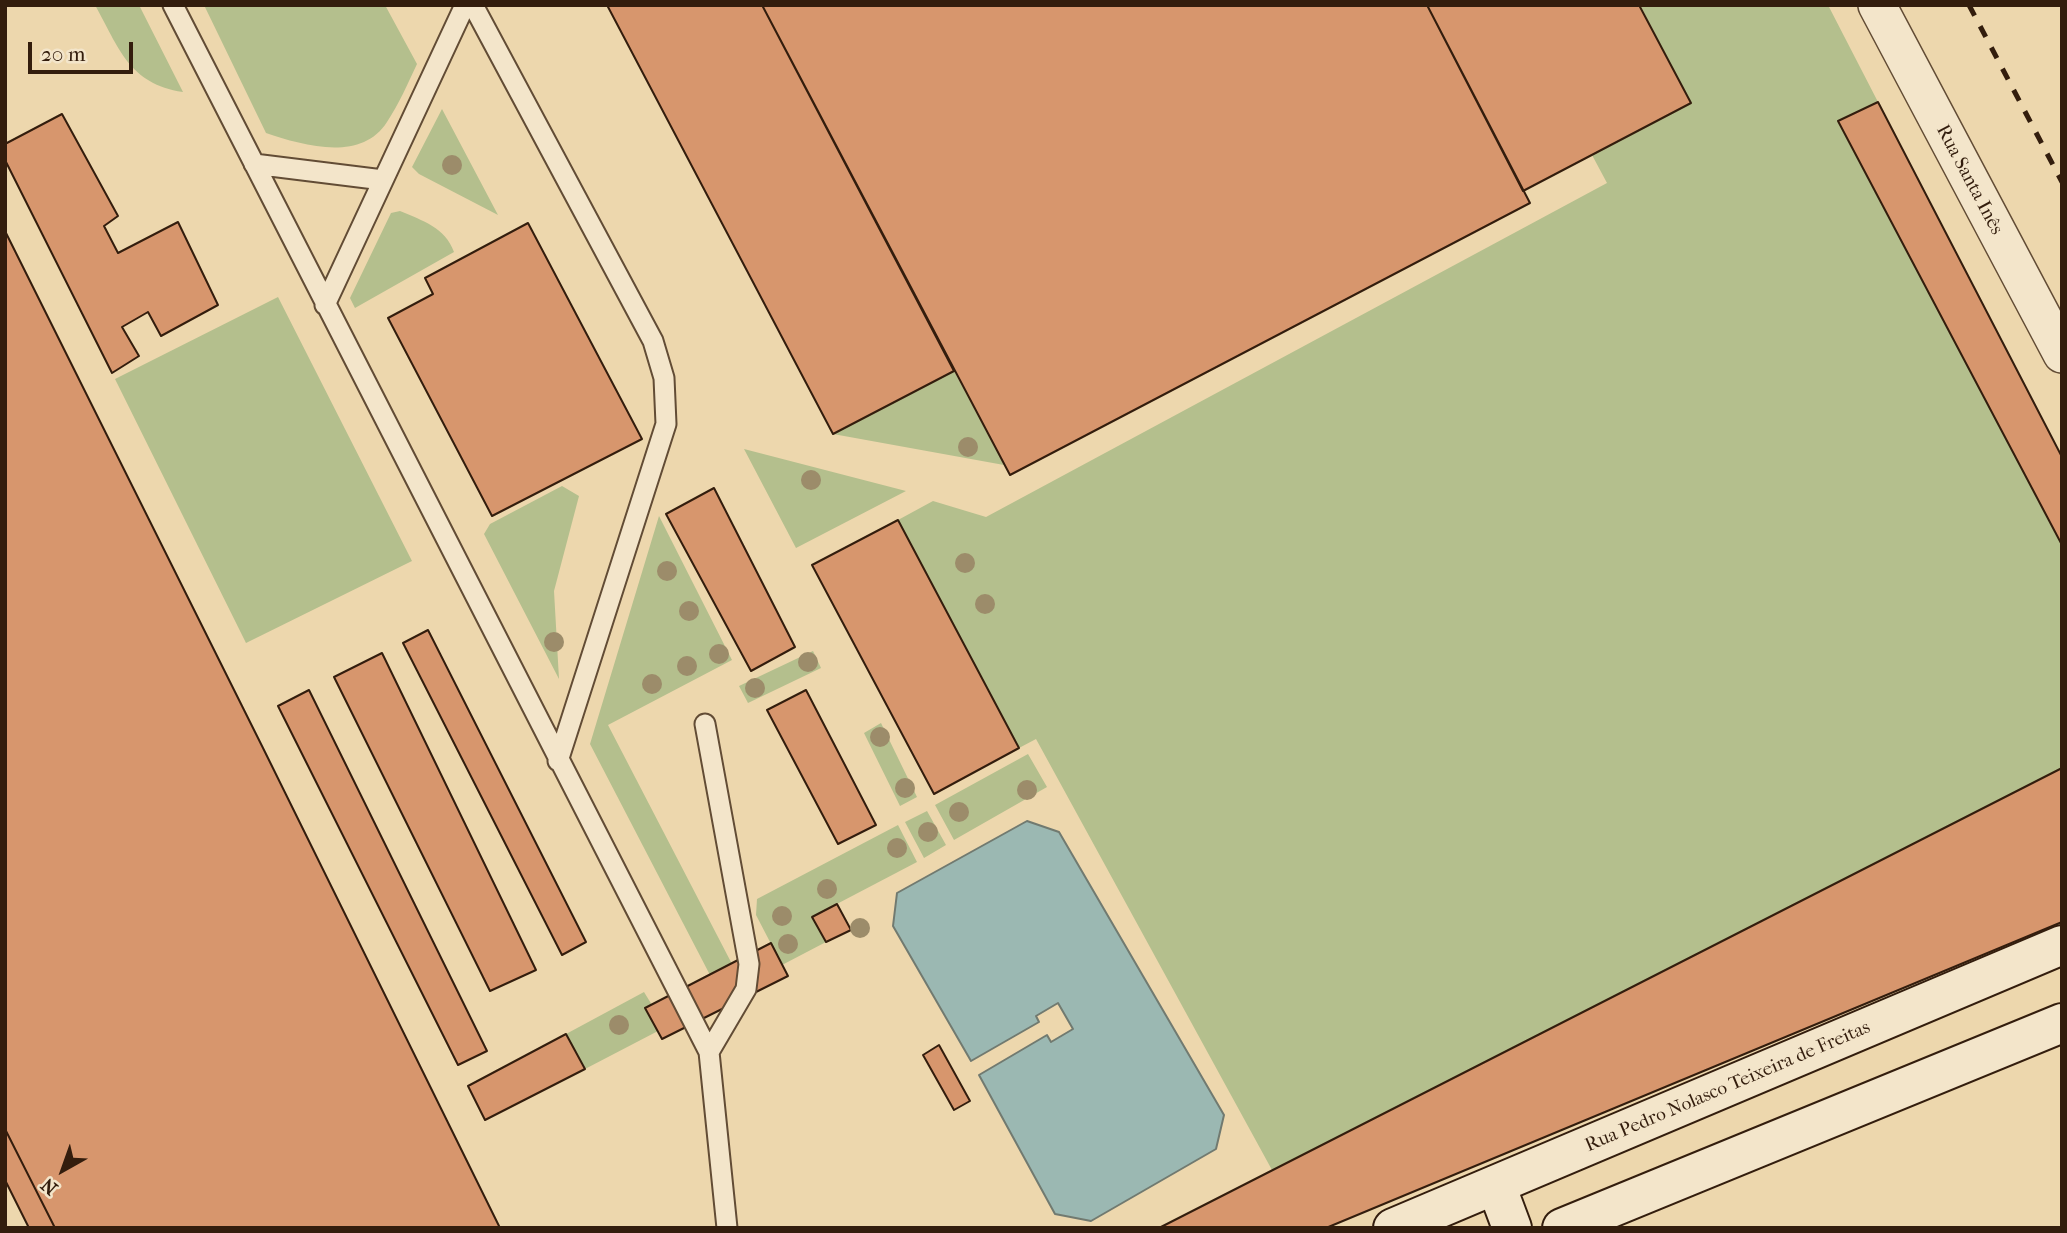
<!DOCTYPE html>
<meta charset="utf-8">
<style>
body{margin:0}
#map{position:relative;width:2067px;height:1233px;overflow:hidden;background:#edd7ad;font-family:"IM FELL French Canon",serif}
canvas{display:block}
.frame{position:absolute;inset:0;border:7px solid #331d0d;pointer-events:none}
.north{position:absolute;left:28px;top:1135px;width:70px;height:70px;-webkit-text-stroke:5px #f3e5ca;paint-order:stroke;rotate:220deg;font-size:19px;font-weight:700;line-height:28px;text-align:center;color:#331d0d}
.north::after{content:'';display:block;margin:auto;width:24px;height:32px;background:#331d0d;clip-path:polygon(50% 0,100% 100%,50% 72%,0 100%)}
.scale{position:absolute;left:28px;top:42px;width:105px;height:32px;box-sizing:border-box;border:4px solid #331d0d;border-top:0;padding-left:9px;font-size:21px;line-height:24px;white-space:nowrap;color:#331d0d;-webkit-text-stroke:5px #f3e5ca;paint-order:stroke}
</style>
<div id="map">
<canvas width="2067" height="1233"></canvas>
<div class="frame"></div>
<div class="north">N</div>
<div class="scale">20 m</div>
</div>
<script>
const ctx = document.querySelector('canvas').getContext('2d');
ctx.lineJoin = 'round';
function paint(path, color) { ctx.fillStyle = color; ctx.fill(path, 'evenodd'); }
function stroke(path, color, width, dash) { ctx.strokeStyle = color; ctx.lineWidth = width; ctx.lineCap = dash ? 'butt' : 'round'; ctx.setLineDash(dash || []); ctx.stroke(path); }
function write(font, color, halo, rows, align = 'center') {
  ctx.font = font + ' "IM FELL French Canon",serif'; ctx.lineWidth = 5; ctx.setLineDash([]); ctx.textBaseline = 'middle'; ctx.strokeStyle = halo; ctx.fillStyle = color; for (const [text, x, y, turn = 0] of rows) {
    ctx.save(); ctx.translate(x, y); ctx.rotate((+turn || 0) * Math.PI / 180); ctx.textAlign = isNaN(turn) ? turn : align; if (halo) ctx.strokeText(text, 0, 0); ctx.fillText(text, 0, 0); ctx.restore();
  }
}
paint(new Path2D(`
 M95,5h44l44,87c-54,-8 -64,-44 -88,-87z
 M204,5h181l32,59c-9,19 -18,40 -30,58 -26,41 -85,23 -121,11z
 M1640,5h188l50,97 -40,20 224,423v223l-790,402 -236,-431 -17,9 -121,-228 35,-19 53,16 621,-334 -15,-28 99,-52z
 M442,109l56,106 -79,-41 -7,-7z
 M400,211c23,10 45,16 54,41l-99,56 -5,-10 41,-85z
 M278,297l134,264 -166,82 -131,-264z
 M954,371l50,94 -171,-31z
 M744,449l162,42 -110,57z
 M562,486l17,10 -25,95 5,88 -75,-145 6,-10z
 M659,516l73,144 -124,65 124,239 -22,11 -120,-231z
 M813,651l8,17 -73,35 -9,-17z
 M881,723l36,74 -17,9 -36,-73z
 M1028,754l19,33 -93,53 -19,-35z
 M927,811l19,34 -22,13 -19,-36z
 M898,825l19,37 -105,55 14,25 -44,23 -26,-50 1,-16z
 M644,992l8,13 -7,4 13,22 -73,38 -19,-35z`), '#b4bf8d');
const water = new Path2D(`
 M1027,821l32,11 165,283 -8,34 -125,72 -36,-7 -76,-139 68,-40 4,7 22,-13 -15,-26 -22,13 3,6 -68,39 -78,-135 4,-33z`);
paint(water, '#9bb8b2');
stroke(water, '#717a70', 2);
const building = new Path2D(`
 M607,5h155l192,366 -121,63z
 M762,5h665l103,198 -520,272z
 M1427,5h212l52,98 -168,88z
 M1878,102l184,355v88l-224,-424z
 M62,114l56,102 -14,10 14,27 60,-31 40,83 -57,31 -13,-24 -26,15 17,29 -27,17 -107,-213v-16z
 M528,223l114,216 -150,77 -104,-198 45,-24 -8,-16z
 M5,231l258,517 237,480h-445l-50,-99z
 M714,488l81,159 -44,24 -85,-157z
 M898,520l121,228 -85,46 -122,-229z
 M428,630l158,312 -24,13 -159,-312z
 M382,653l154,317 -46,21 -156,-314z
 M309,690l178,361 -29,14 -180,-359z
 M806,690l70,135 -38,19 -71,-134z
 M2062,768v154l-736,306h-167z
 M837,904l14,26 -25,12 -14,-25z
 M771,943l17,33 -126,63 -17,-31z
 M566,1034l19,35 -100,51 -17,-34z
 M939,1045l31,56 -16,9 -31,-55z
 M5,1129l50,99h-26l-24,-48z`);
paint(building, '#d7966d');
stroke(building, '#331d0d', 2);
const service = new Path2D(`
 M173,5l536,1047 18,176
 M473,5l180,336 11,37 2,46 -108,337
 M254,164l129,16
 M325,305l140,-300
 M705,724l44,240 -3,25 -37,63`);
const minor = new Path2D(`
 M1877,5l185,349`);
const secondary = new Path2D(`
 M1496,1185l16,43
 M1393,1228l669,-283
 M1562,1228l500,-205`);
stroke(service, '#624c35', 23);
stroke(minor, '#624c35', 40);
stroke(secondary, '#331d0d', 42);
stroke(service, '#f3e5ca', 19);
stroke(minor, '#f3e5ca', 37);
stroke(secondary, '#f3e5ca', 38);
stroke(new Path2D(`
 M1969,5l93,177`), '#331d0d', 5, [12, 12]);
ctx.fillStyle = '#9c8c6a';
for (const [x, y] of [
 [452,165],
 [968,447],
 [811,480],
 [965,563],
 [667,571],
 [985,604],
 [689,611],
 [554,642],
 [719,654],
 [808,662],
 [687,666],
 [652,684],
 [755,688],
 [880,737],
 [905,788],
 [1027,790],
 [959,812],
 [928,832],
 [897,848],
 [827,889],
 [782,916],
 [860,928],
 [788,944],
 [619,1025]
]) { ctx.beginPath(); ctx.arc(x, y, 10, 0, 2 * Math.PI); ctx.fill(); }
write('19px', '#331d0d', '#f3e5ca', [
 ["Rua Santa Inês",1969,180,62],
 ["Rua Pedro Nolasco Teixeira de Freitas",1728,1087,-23]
]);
</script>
